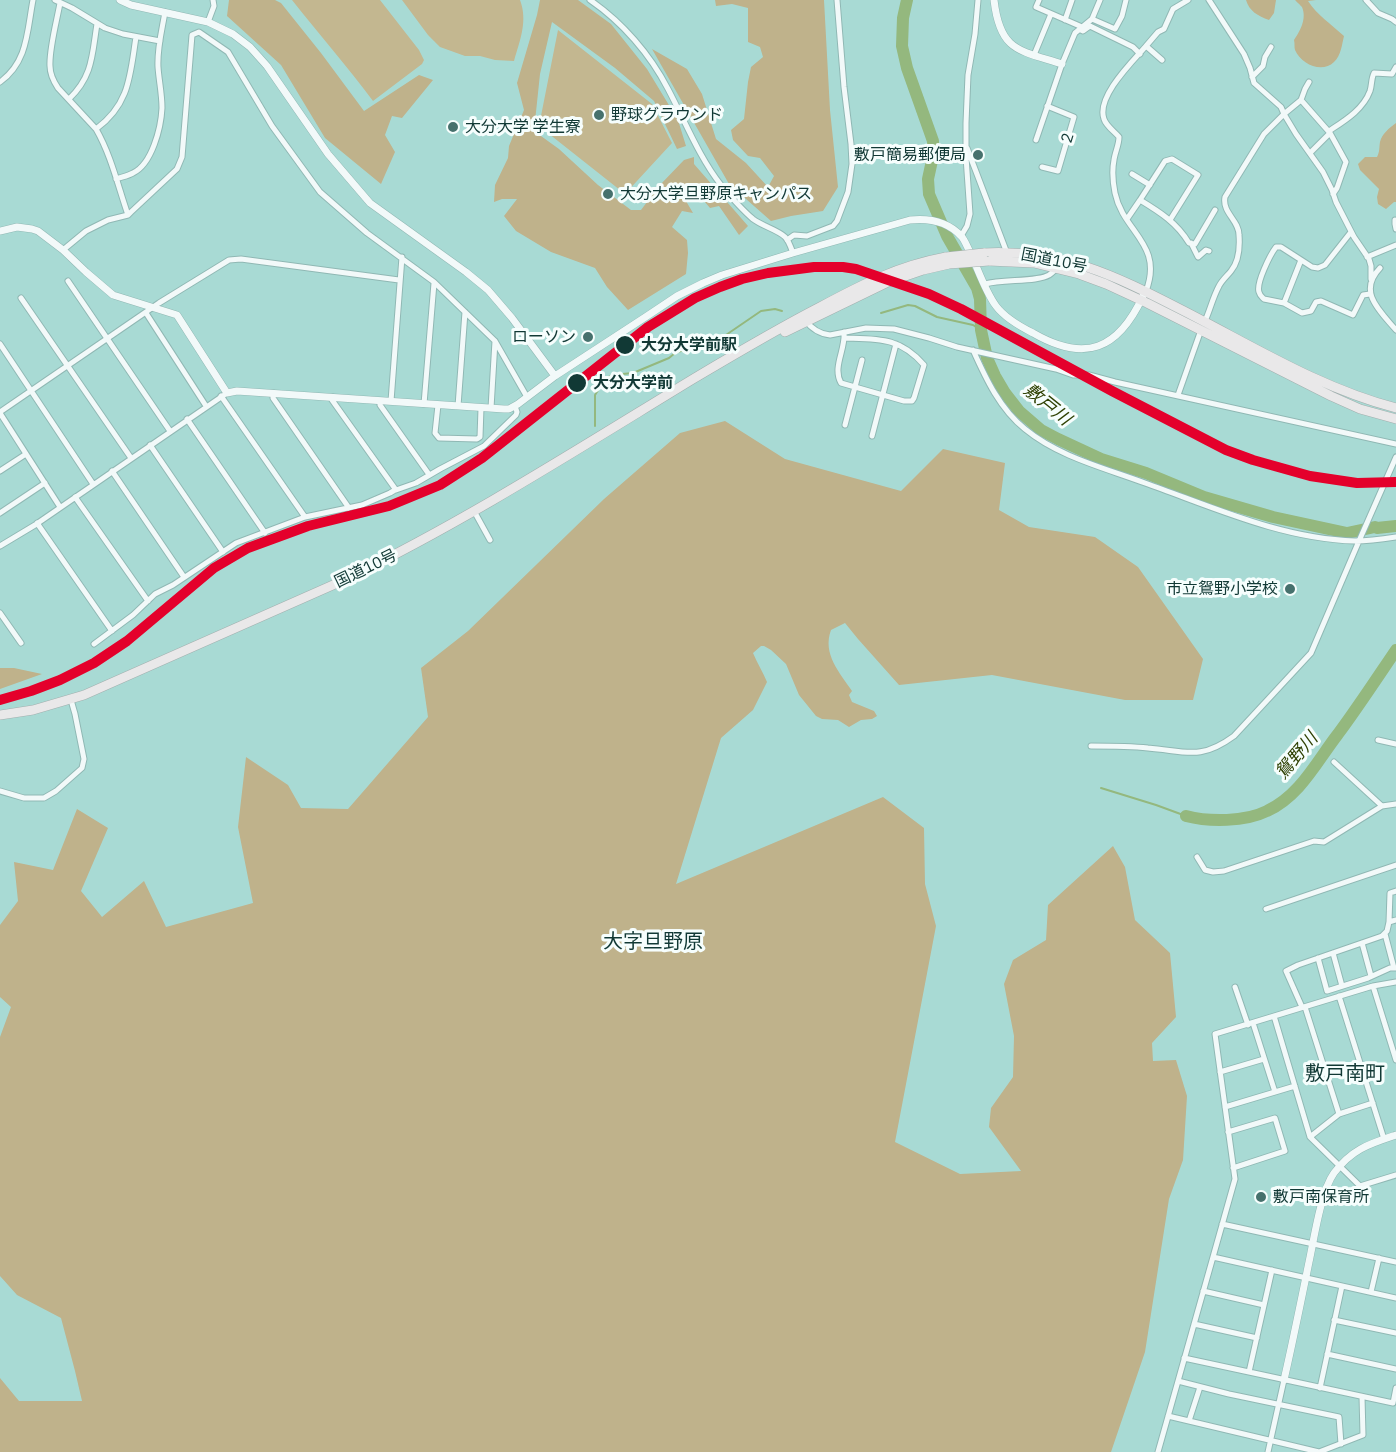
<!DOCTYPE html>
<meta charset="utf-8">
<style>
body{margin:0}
canvas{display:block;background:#a8dad4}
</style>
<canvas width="1396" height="1452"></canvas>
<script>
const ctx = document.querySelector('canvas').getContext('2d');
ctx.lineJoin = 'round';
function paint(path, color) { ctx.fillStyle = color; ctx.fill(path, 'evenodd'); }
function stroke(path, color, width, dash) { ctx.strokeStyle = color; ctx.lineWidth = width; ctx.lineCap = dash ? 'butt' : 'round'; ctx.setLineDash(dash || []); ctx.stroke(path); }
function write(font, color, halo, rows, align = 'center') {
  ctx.font = font + ' "IBM Plex Sans","Noto Sans JP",sans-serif'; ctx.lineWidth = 6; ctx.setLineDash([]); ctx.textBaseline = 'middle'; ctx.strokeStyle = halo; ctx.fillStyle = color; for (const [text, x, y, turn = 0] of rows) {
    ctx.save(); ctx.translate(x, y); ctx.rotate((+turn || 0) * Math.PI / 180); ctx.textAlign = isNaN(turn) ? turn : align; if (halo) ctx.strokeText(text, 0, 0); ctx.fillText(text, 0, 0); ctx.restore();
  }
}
paint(new Path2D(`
 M292,0h88l39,50 5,10 -2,4 -49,37c-26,-35 -54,-67 -81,-101z
 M402,0h118c8,21 0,40 -6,61l-19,-1 -15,-4h-15l-25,-9 -12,-12z
 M558,30l94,74 20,39 -47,51 -86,-68z`), '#c3b790');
paint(new Path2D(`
 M229,0h46l6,3 40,50 43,58 55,-36 14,5 -31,38 -10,-2 -7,19 10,17 -14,32 -56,-46 -44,-73 -54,-49z
 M540,0h38l33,24 36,45 31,51 8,26 -9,3 -23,-48 -39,-33 -63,-46 -12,52 -6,57 25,18 39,36 33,25h10l18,-24 25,-26 10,-3v7l54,62 -9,9 -20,-29 -9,2 -12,-14 -5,-2 -7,9 7,12 -11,-2 -10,16 15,13 1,13 -2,21 -58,36 -21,-23 -12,-19 -44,-16 -35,-21 -12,-15 13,-17h-15l-8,3 1,-17 13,-27 1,-12 15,-36 -7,-27 20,-68z
 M715,0h109l6,110 8,77 -15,24 -32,5 -20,5 -42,-37 -77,-135 35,20 15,25 14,45 30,24 22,24 6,-11 -14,-18 -12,-2 -15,-16 -2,-10 13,-11 4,-37 3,-15 12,-10 -3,-10 -12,-5v-34l-16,-4 -16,2z
 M1246,0h30l-2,13 -5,7c-11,-4 -20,-9 -23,-20z
 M1295,0h21l-8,1c9,14 23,23 36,35 -2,8 -3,20 -10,26 -12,12 -33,2 -39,-12 -1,-3 0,-6 -1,-10 6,-9 13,-21 8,-33 -1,-1 -6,-6 -7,-7z
 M1396,123v79h-2l-8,7 -8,-5 -1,-7 2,-8 -19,-19 -2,-6 7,-7h12c3,-6 2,-9 3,-15 2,-8 9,-14 16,-19z
 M725,421l60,38 116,32 42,-42 62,14 -6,47 30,17 66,10 43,30 65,92 -10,41h-68l-133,-25 -93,10 -41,-46 -13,-16 -14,7c-9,24 9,43 21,61l-3,4 3,7 22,9 3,5 -5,3 -11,1 -12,7 -11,-7 -16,-1 -6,-3 -17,-21 -13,-31 -15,-14 -7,-4h-3l-8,7c4,10 10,19 14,29l-14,28 -32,28 -45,146 207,-87 41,31 1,56 11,42 -41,216 65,32 61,-3 -32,-44 2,-19 22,-31 1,-41 -10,-52 9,-24 33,-20 2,-35 65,-59 12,21 10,53 35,33 6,64 -24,26 1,18 23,-1 11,36 -4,64 -14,39 -24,153 -34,100h-1111v-74l19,23h63l-7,-30 -14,-53 -44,-23 -17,-19v-239l11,-30 -11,-10v-72l18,-24 -4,-39 39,8 24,-61 31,19 -27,63 21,26 42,-36 22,46 87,-24 -15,-76 8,-70 42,28 13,23 47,1 80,-92 -7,-49 47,-37 136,-132 76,-66z
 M0,668h14l28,6 -42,15z`), '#bfb28b');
stroke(new Path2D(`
 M881,313l27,-8 7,1 22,11 36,8 8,5
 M595,426v-31l10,-16 7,-4 21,-2 36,-15 6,-5 48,-16 38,-26 14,-2 7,2
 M1101,788l55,17 30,11`), '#94b87e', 2);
stroke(new Path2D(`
 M907,0l-4,18 -1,28 5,22 26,73v15l-5,23 1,15 18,42 30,52 3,11 1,31 6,28 8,18 10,17 14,18 22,19 17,9 43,20 45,14 58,24 69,20 74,16 28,-6 2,1 19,-2
 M1186,816c23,6 59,6 81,-5 33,-15 50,-50 71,-77 20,-27 39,-56 58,-84`), '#94b87e', 12);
const minor = new Path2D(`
 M55,0l17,8 33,20 18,6 37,7
 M590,0c32,22 60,54 78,89 17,32 31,68 53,96 10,12 20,24 32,34 9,7 25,11 32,18 4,4 6,11 8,16
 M1039,0l-3,7 46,20
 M1209,0l35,54 6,14 4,15 27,24 3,7 12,20 27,38 9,18 4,12 18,35 15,22 2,7v13
 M1366,0l12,13 14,6 4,3
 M60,3c-3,17 -11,46 -10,63 0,8 4,16 8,22l38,41c15,26 22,57 32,86
 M1092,19l23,10 7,-13 4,-16
 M1065,20l7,-20
 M208,22l6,-16 -1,-6
 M1081,30l2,1 7,-5 43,21 7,7
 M1034,55l17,-41
 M1162,60l-16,-14 12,-14 6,-3 9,-20 15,-9
 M1252,77l11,-11 2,-9 6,-10
 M0,82c28,-20 27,-51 33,-82
 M69,99c24,-23 23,-44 28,-75
 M1301,100l4,-11 4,-7
 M96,129c34,-25 34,-54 40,-92
 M1329,131c15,-10 34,-21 41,-40 2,-6 1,-12 4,-18l18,1 4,-7
 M1036,140l26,-76 13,-31 17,-14 8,-19
 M967,148l40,105
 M1310,153l20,-20
 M1042,167l16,4 16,-54 -27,-11
 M1132,174l18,11
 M116,179c5,-2 12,-3 17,-6 19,-9 28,-45 29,-65 0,-14 -3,-27 -4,-41 -1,-19 4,-37 7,-55
 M1140,200l25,-39 7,-2 26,16 -28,45
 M1127,219l13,-19c20,12 37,23 49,43l6,1 20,-34
 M1395,220v4l1,5
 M1351,232l-26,33 -7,3 -6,-1 -31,-20h-5c-6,8 -20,36 -17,45 1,4 3,5 5,7l20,4 18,10 9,-2 5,-9 5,-1 32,14 10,-20 7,-1
 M961,236l6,-10 3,-12 -4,-57v-34l2,-48 7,-41 3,-34
 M787,240l7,-5 13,1 26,-10 4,-5 11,-29 4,-28 -1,-20 -7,-57 -7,-87
 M1191,243l7,14 8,-7 3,1
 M63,250l23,-19 22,-11 20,-5 3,-3 46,-43 5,-12 10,-122 7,-3 29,20 44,74 48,66 47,41 67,49 61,59 32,56
 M1367,257l29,-12
 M1380,268c-23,24 0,43 16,62
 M68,281l102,150
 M985,284c17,-5 53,-2 64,-9 2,-1 6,-5 8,-7
 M1146,291c18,-47 -23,-59 -31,-98 -2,-10 -3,-23 -1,-33 1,-8 5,-15 5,-23 -4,-5 -13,-11 -15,-18 -8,-22 28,-57 42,-73
 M21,298l110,160
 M1284,303l17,-43
 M146,313l60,93
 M805,320c6,8 15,14 25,15l36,-7 28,1 35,9 28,9 99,22 17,6h16l26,7 281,62
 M1205,321c5,-11 8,-24 14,-35 3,-6 8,-10 12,-15 8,-10 9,-23 8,-36 0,-15 -17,-22 -14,-38l39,-63 20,-20 17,-14 29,33 16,29 -9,26 -4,6
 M844,332c2,17 -12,35 -3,51l63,18h8l2,-3 10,-33c-24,-28 -46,-26 -79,-27
 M0,344l93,140
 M973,350c13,29 27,59 52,79 34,28 80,39 120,54 68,24 137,56 210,58 13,0 28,-2 41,-4
 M273,393v5l76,110
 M1178,395l23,-65
 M221,396l84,121
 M333,397l-1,3 64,90 20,-7 24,-14 44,-23 32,-31 1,-3 -2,-6
 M380,401v4l48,68
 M391,401l11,-144
 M424,404l10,-121
 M438,405l-3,28 4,5 38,1 3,-2 1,-29
 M458,406l7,-94
 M491,408l4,-67
 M0,412l159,-109 70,-43 12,-1 158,21
 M0,413l60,94
 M187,419l78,114
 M845,425l17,-65
 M872,436l24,-92
 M150,445l73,107
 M0,471l26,-17
 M112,471l72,106
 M75,497l73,104
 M474,511l16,29
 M0,513l45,-30
 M37,523l75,108
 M0,546l35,-21 192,-132
 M0,613l21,30
 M94,644l39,-29 22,-21 18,-9 63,-42 69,-26 57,-12 28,-12 5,-3
 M1378,740l18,4
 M1091,746c19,0 38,0 57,2 38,3 52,13 86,-12l77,-83 48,-112 37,-84
 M1334,762l48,44
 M0,791l24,7h20l12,-7 26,-23 2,-9 -9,-45 -4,-14
 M1197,857l8,13 8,2 11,-1 90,-30 10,1 58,-36 14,-2
 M1266,909l130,-44
 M1389,922l1,-29 6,-2
 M1385,934l9,34
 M1362,943l9,33
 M1333,953l9,33
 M1318,958l9,33 41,-13 22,-10h6
 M1373,986l23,74
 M1235,987l13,38
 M1339,996l45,143
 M1302,1007l-16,-36 12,-6 84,-29 5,-5 2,-9 7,-2
 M1305,1007l34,107
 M1274,1016l36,121 50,49 36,-11
 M1253,1023l22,69
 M1220,1072l44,-13
 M1225,1107l70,-21
 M1228,1132l47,-14 10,33 -52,17
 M1310,1137l29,-23 34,-11
 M1222,1224l174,38
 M1213,1257l183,41
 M1203,1291l61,14
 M1371,1292l8,-34
 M1334,1320l62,13
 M1194,1324l63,14
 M1327,1354l69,15
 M1184,1358l209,45 3,-15
 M1249,1372l23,-102
 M1178,1381l51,13 110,23 2,27
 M1320,1388l22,-102
 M1168,1416l151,36
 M1189,1421l11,-34
 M1158,1452l77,-273 -20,-145 158,-48 23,-4
 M1268,1452l16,-72
 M1319,1452l44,-17 -1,-38`);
const tertiary = new Path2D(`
 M120,0l11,5 77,17 25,12 17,13 17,19 61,88 42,49 96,69 22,18 24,28 43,58
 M994,0c6,51 24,50 68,64
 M0,231l17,-4 15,2 6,2 25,19 23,22 27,23 64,20 50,78 10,-2 267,18h5l9,-5 37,-28 92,-60 30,-20 26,-13 19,-8 71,-22 117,-33c19,-2 38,2 51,16 4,4 6,11 9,16 8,17 15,39 26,54 9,12 23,20 37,27 52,30 85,17 110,-37
 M1284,1380c9,-39 17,-79 25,-118 5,-23 12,-71 25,-89 18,-24 35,-29 62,-38`);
const trunk = new Path2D(`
 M984,253c77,-4 130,22 196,56 71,36 139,79 216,99
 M989,261l45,2 45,11 27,10 41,19 184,93 29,13 36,10
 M785,332l103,-50 35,-12 26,-6
 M0,715l33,-5 51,-15 258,-114c122,-59 236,-132 351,-202 42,-25 84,-50 127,-72 43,-23 78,-41 126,-50`);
stroke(minor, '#90b8b4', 7);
stroke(tertiary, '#90b8b4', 8);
stroke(trunk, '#a1afae', 10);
stroke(minor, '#f2f9f9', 5);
stroke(tertiary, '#f2f9f9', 7);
stroke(trunk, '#e9e8e9', 9);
const trunkBridge = new Path2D(`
 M946,257l38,-4
 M949,264l40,-3`);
stroke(trunkBridge, '#a1afae', 10, []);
stroke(trunkBridge, '#e9e8e9', 9);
stroke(new Path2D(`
 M0,700l31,-9 29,-11 34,-17 33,-22 87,-73 34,-20 60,-22 81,-20 51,-21 42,-27 166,-131 47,-29 25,-11 22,-8 26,-6 46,-6h29l13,2 73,25 32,15 151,82 114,59 27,10 57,16 47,7 39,-1`), '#e4002b', 10);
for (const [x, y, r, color] of [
 [599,115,6,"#46716d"],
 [453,127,6,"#46716d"],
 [978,155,6,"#46716d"],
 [608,194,6,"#46716d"],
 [588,337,6,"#46716d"],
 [625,345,10,"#113935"],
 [577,383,10,"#113935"],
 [1290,589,6,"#46716d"],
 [1261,1197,6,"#46716d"]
]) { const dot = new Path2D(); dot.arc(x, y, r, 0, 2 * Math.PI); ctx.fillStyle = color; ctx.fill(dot); stroke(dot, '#f6fefd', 2); }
write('16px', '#113935', '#f6fefd', [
 ["野球グラウンド",611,115],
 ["大分大学 学生寮",465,127],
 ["敷戸簡易郵便局",966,155,"right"],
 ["大分大学旦野原キャンパス",620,194],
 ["ローソン",576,337,"right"],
 ["市立鴛野小学校",1278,589,"right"],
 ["敷戸南保育所",1273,1197]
], 'left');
write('16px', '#113935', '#f6fefd', [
 ["2",1068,138,-73],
 ["国道10号",1054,261,11],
 ["国道10号",366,569,-26]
]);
write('bold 16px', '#113935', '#f6fefd', [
 ["大分大学前駅",641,345],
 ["大分大学前",593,383]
], 'left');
write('italic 18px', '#304204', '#f6fefd', [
 ["敷戸川",1047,405,39],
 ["鴛野川",1297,756,-50]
]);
write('20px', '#113935', '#f6fefd', [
 ["大字旦野原",653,942],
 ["敷戸南町",1345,1074]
]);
</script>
